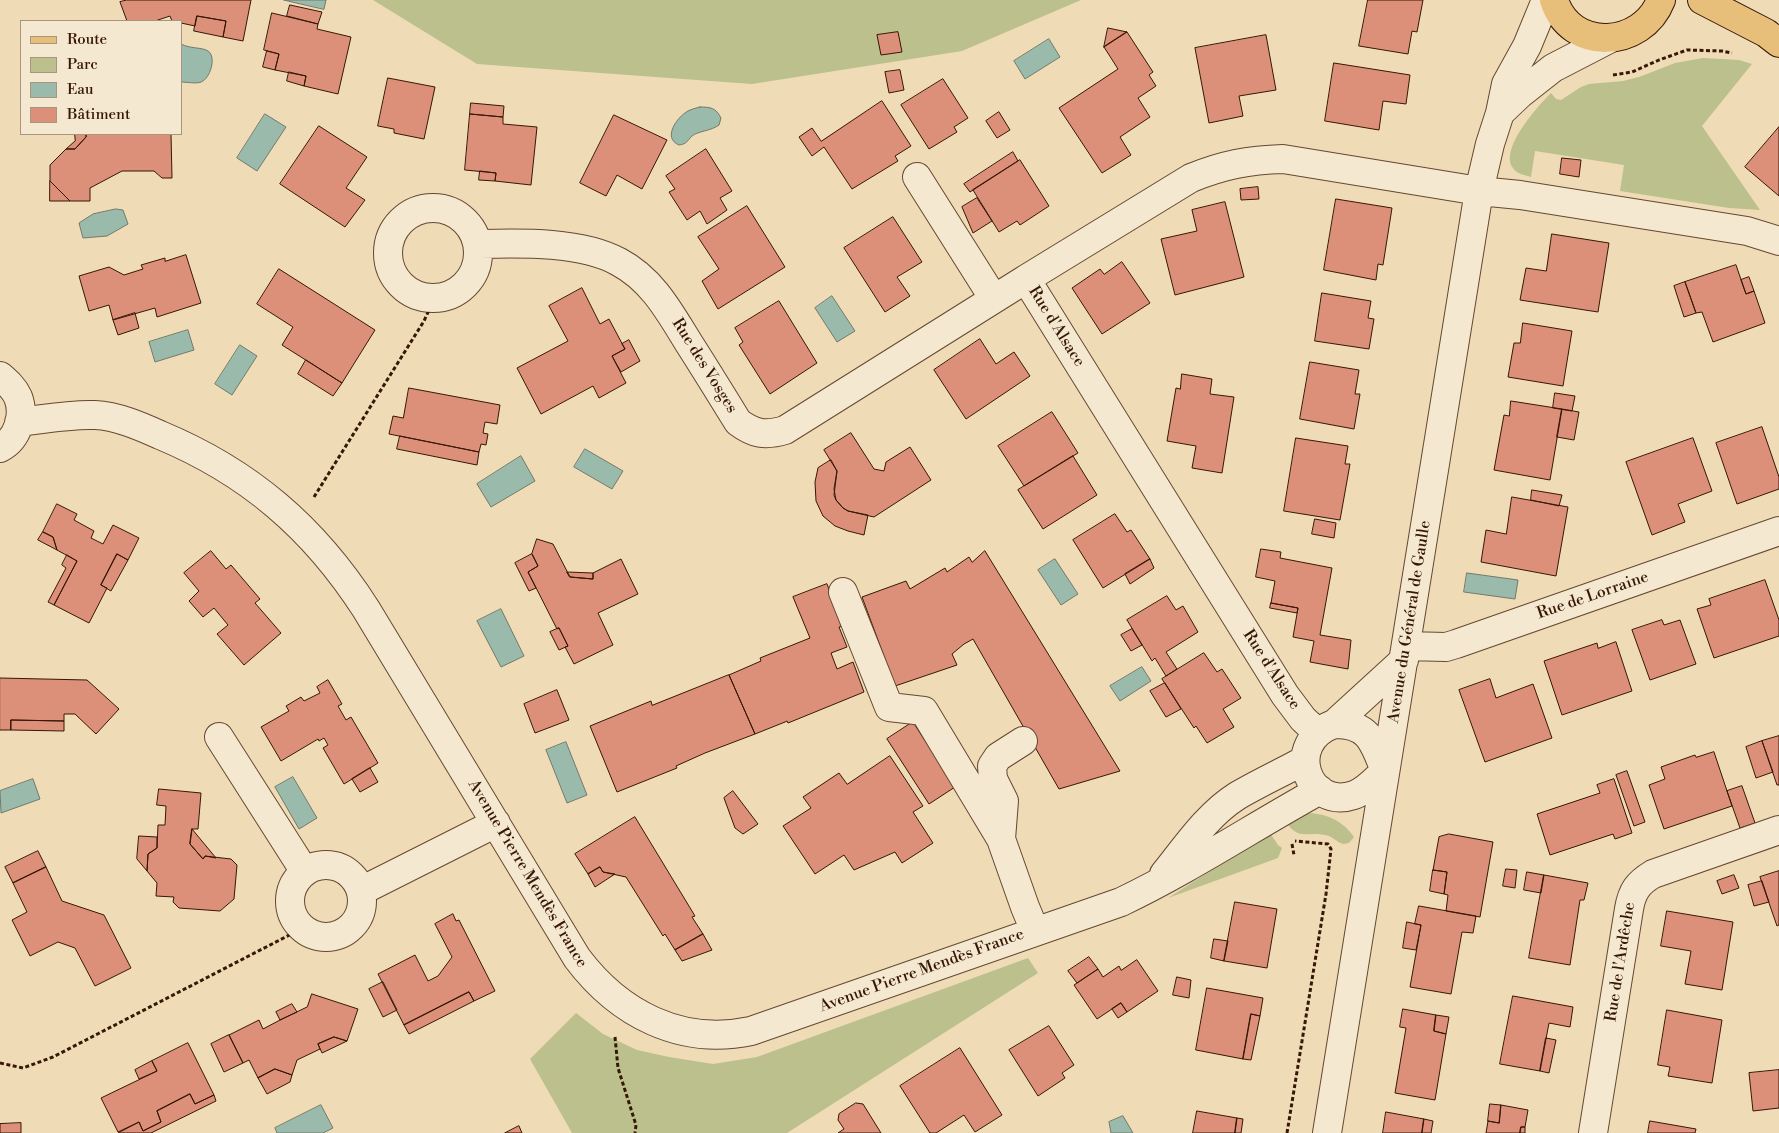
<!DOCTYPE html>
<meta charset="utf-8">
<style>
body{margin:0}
#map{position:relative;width:1779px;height:1133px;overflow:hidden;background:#efdbb6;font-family:"Libre Bodoni",serif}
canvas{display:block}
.legend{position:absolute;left:20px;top:20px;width:162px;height:115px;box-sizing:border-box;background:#f5e8d0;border:1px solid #a9947f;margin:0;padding:6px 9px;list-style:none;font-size:15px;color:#371705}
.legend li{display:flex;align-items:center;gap:10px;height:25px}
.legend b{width:25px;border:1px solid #a9947f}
</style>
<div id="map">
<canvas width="1779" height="1133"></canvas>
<ul class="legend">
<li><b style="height:6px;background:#e8be7b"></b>Route</li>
<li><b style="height:14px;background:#bbc08d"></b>Parc</li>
<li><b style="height:14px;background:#9abbac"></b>Eau</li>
<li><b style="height:14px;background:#dc8f79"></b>Bâtiment</li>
</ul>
</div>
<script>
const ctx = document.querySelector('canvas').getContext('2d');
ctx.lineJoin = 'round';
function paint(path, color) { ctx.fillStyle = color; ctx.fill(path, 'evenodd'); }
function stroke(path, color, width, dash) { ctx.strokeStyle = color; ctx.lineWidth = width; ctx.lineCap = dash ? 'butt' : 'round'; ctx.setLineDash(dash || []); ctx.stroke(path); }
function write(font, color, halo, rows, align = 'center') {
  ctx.font = font + ' "Libre Bodoni",serif'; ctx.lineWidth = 4; ctx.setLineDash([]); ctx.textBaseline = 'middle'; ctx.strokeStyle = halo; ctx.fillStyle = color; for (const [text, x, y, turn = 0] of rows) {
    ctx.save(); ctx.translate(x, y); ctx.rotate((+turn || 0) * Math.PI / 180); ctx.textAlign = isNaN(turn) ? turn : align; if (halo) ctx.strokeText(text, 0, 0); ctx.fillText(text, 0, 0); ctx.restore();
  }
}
paint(new Path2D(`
 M373,0h708l-119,51 -210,33 -275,-20z
 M1703,58l36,2 13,4 -50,62 58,84 -31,-2 -109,-17 4,-26 -89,-14 -4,26c-7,-2 -14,-3 -18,-9 -14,-19 25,-62 38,-75l5,6 5,1 20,-13 8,-3 34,-3 16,-4 36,-14z
 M1311,813c18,2 32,8 43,24l-5,6 -6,1c-6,-2 -11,-8 -18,-9 -19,-4 -26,6 -39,-13l10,-6z
 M1270,833l8,12 4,3 -4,10 -110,40z
 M1028,958l10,15 -251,160h-215l-42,-74 46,-46 27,21 34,16 32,7 44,7 44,-7z`), '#bbc08d');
const water = new Path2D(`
 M284,0h42l-2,9z
 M1049,39l11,18 -35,22 -11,-18z
 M181,44c9,5 21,3 27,7 9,6 2,28 -7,31 -5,2 -14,0 -20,0z
 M700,107c11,0 16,1 21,11l-2,7c-8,6 -21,6 -27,11 -5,5 -5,8 -13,9 -17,-7 -2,-28 9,-34 4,-2 8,-3 12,-4z
 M265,114l21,13 -29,44 -20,-13z
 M116,209l7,1 5,14 -21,12 -24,2 -4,-15 14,-9z
 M832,296l23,35 -18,11 -22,-34z
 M188,330l6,20 -39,12 -6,-20z
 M240,345l17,11 -25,39 -17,-11z
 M585,449l38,22 -11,18 -38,-22z
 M521,456l14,25 -44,26 -14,-23z
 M1055,559l23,35 -17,11 -23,-35z
 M1467,573l51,7 -3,19 -51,-7z
 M501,609l23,47 -23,11 -24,-46z
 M1142,667l9,14 -31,20 -10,-15z
 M566,742l21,53 -20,8 -21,-53z
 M293,777l24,41 -18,11 -24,-42z
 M33,779l7,20 -39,14 -1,-22z
 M321,1105l12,23 -10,5h-46l-2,-5z
 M1123,1116l10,17h-22l-2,-11z`);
paint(water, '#9abbac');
stroke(water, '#727969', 1);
const building = new Path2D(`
 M127,0h124l-8,41 -20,-4 3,-16 -29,-5 -2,10 -14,-3v-2h-9l-2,-5 -15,5h-28l-7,-19z
 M1368,0h55l-6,32 -5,-1 -4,23 -49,-8z
 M290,5l32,7 -4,12 -31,-8z
 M272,13l46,11 -1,5 34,8 -13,57 -34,-8 2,-10 -31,-6 4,-16 -15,-4z
 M197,16l29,5 -3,16 -29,-6z
 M1108,28l19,4 -23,15z
 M898,32l4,20 -21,3 -4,-20z
 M1127,32l26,40 -4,3 7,11 -18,12 12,19 -30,20 11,18 -29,18 -43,-65 59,-39 -14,-22z
 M1266,35l10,55 -37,6 4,20 -34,7 -14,-75z
 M267,51l12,3 -4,16 -12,-3z
 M1334,63l76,12 -4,29 -23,-3 -4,29 -54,-9z
 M900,70l4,20 -15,3 -4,-21z
 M289,72l17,4 -2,10 -17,-5z
 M388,78l47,9 -11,52 -30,-6v-4l-16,-3z
 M943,79l25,39 -14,9 3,5 -28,17 -28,-44z
 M882,101l29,45 -16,10 3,5 -46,28 -28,-42 -12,9 -13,-19 13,-9 9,13z
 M471,103l33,3 -1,11 -33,-3z
 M999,112l11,18 -13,8 -11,-17z
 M470,114l33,3v7l34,3 -6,58 -36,-4 1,-8 -31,-3z
 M614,115l53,25 -25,49 -25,-14 -11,21 -26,-13z
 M319,126l48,31 -21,31 19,12 -20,27 -65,-43z
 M1779,127v69l-34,-29z
 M75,134h11v3l-11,12h-9l9,-8z
 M86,134h85l1,44h-10l-8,-7h-32l-32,17v13h-20l-20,-20v-16l16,-16h9l11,-12z
 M706,149l26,42 -12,7 7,12 -20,14 -7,-13 -13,9 -18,-28 6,-3 -9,-13z
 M1013,152l5,9 -48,31 -6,-8z
 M1562,158l19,2 -2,17 -19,-3z
 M1020,160l29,46 -29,19 -3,-4 -18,11 -26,-42z
 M480,171l16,2 -1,8 -16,-1z
 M50,181l20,20h-20z
 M1258,187l1,12 -18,1 -1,-11z
 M977,198l15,23 -19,12 -11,-26z
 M1336,199l56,9 -9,57 -5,-1 -2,16 -52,-10z
 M1225,202l19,75 -69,18 -14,-56 36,-8 -5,-21z
 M747,206l38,61 -67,42 -16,-28 17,-12 -21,-32z
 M893,217l29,45 -25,15 13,19 -25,16 -41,-64z
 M1552,234l57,9 -11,69 -78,-12 6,-32 20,3z
 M186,255l15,48 -44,14 -2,-9 -42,12 -4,-15 -20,6 -10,-35 30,-9 15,8 19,-6 -2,-4 24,-7v3z
 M1122,262l28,41 -48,31 -30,-46 28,-19 4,5z
 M1736,265l10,29 8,-3 11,32 -52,19 -11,-30 -6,1 -11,-31z
 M279,269l96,61 -33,53 -60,-38 11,-18 -36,-23z
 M1749,277l5,14 -8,3 -5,-14z
 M1685,282l11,31 -12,4 -10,-31z
 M582,288l18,36 9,-5 16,30 -13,7 14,27 -27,15 -6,-12 -52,28 -24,-46 51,-27 -19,-35z
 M1322,293l49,8 -3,17 6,1 -5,30 -54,-8z
 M779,301l38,62 -47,31 -31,-49 4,-3 -8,-14z
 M135,313l4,15 -21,7 -5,-15z
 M1523,323l49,8 -9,55 -55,-9 6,-34h6z
 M980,339l16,25 18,-12 16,24 -64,43 -32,-49z
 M629,340l11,21 -19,11 -9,-16 13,-7 -3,-5z
 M306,360l36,23 -9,13 -35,-22z
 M1310,362l49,8 -4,24h5l-6,35 -54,-10z
 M1182,374l30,5 -2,15 24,3 -12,76 -30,-5 4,-22 -29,-5 9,-53 4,1z
 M409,388l91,17 -3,19 -12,-2 -2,11 5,1 -2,11 -5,-1 -2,8 -90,-18 4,-18 10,2z
 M1555,393l20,3 -3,15 -19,-3z
 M1511,401l51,8 -12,71 -56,-10 10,-55 5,1z
 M1562,409l17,3 -5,28 -17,-3z
 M1052,412l26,41 -54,33 -26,-40z
 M1762,427l17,50v12l-42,15 -21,-61z
 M851,433l23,36 10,2 2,-9 24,-15 21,33 -57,37 -26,-6 -5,-3 -7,-8 -2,-5 3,-24 -13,-21z
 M400,436l79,16 -2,13 -80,-16z
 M1296,438l52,8 -3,18h5l-10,56 -56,-9z
 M1693,438l19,53 -34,13 7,18 -33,13 -26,-73z
 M1073,456l24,39 -54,34 -25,-39z
 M831,460l6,11 -3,18 2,11 7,8 5,3 20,4 -4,20 -16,-4 -13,-5 -12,-10 -7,-15 -1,-19 3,-14z
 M1532,490l30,5 -3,11 -28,-6z
 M1512,497l56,10 -12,69 -75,-14 5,-32 20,4z
 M57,504l20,10 -3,6 20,11 -3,7 12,6 10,-19 26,13 -11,22 -11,-6 -16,31 6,3 -18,35 -35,-18 23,-44 -20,-11 -4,-13 -10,-5z
 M1115,514l12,18 4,-2 19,29 -47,29 -30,-48z
 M1315,519l21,4 -2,15 -22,-4z
 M43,532l10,5 4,13 -19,-10z
 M537,539l16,5 17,33 23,2v-6l28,-14 17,35 -40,19 15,32 -39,19 -9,-17 3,-1 -9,-18 -2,1 -29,-57 10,-6 -6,-12z
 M1261,549l20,3 -1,6 52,10 -12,67 31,5 -3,29 -38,-7 4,-21 -21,-4 5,-29 -27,-5 4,-22 -19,-4z
 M211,551l15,18 5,-4 29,34 -5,4 26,30 -37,32 -27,-31 11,-9 -14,-17 -11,9 -14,-16 10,-10 -15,-18z
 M985,551l135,220 -61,18 -86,-150 -9,5 -12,10 5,11 -62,21 -33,-89 44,-16 4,8 35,-21 2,4 22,-15 3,5z
 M117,554l11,6 -17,31 -10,-6z
 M532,554l6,12 -10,6 8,16 -7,3 -14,-28z
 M67,555l10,6 -23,44 -6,-3 18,-34 -4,-3z
 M1150,559l4,9 -24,16 -5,-10z
 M567,572l26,1v6l-23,-2z
 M1765,580l14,40v16l-65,22 -17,-49 14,-4 -2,-6z
 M827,584l16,42 -4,1 8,20 -16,6 6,16 16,-7 11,30 -76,31 -1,-2 -2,1 -30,12 -26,-59 32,-14 -1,-3 50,-20 -17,-41z
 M1167,596l9,14 7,-4 15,26 -32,20 11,17 -11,7 -11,-18 -3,3 -25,-41z
 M1271,603l27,5 -1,5 -27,-5z
 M1662,620l2,5 16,-5 16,44 -46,16 -18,-50z
 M559,628l9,18 -9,4 -9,-18z
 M1132,629l10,16 -11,6 -10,-16z
 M1616,642l16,49 -70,24 -18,-54 53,-18 1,5z
 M1204,653l13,19 5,-3 19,29 -18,11 11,18 -27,16 -11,-17 -2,2 -32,-49z
 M729,675l26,59 -50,19 -29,13 1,2 -60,24 -27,-66 61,-25 1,4z
 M0,678l87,2 32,29 -23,25 -21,-20h-11v7l-53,-1v10h-11z
 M1490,679l6,19 37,-14 19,54 -67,24 -26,-72z
 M328,680l14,24 -4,2 8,14 5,-3 27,46 -34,21 -21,-36 5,-3 -4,-7 -5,3 -1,-2 -37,22 -20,-34 28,-16 -3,-5 15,-9 3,4 16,-8 -3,-6z
 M1165,683l16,26 -15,8 -16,-26z
 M557,690l12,30 -34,13 -11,-29z
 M11,720l53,1v10l-53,-1z
 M913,722l42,65 -26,17 -42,-65z
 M1779,736v49h-2l-15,-44z
 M1762,741l11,31 -17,6 -10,-31z
 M1714,752l18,54 -68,23 -15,-44 16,-6 -4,-12 34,-12 1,2z
 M890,756l33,50 -10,6 20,31 -31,20 -7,-11 -41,18 -10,-15 -29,19 -32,-48 28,-18 -8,-11 36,-24 8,11z
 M370,768l8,14 -18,10 -8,-13z
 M1627,771l18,51 -11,4 -18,-51z
 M1614,779l18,54 -17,6 -2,-5 -63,21 -13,-41 63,-21 -3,-8z
 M1742,786l13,37 -15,5 -13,-37z
 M159,789l42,4 -3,36h-6l-2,15 13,15 2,-3 26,3 6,6 -3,34 -14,12 -41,-3 -6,-6 1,-5 -18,-1 1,-13 -10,-12 1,-17 9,-6 1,-23h7l1,-19 -9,-1z
 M733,791l25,33 -15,10 -8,-6 -11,-30z
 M635,817l60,99 -3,1 11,17 -28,16 -10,-16 -2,2 -37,-59 -23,-5 -3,-5 -12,7 -13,-20z
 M192,829l24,29 -11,-2 -2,3 -13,-15z
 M1449,834l44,8 -13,75 -34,-6 2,-16 -4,-1 3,-22 -14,-2 6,-33z
 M139,836l18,1v11l-9,6 -1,17 -10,-12z
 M38,851l8,16 -33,16 -8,-16z
 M46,867l16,34 42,14 27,53 -36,18 -20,-38 -17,-6 -28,14 -18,-36 15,-8 -14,-29z
 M600,867l3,5 12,2 -20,13 -7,-13z
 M1506,869l11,1 -2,18 -12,-2z
 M1433,870l14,2 -3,22 -14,-3z
 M1779,871v54l-2,1 -17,-49z
 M1527,872l17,3 -3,18 -17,-3z
 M1544,875l44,8 -4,17h-4l-10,65 -41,-7z
 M1734,875l5,13 -17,6 -5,-13z
 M1762,881l7,21 -15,4 -6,-21z
 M1235,902l42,7 -10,59 -43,-7z
 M1419,906l57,10 -3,17 -11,-1 -11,62 -41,-7 11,-62 -6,-1z
 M1667,911l66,11 -11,68 -37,-6 6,-33 -30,-5z
 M453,914l3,7 3,-1 36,71 -21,10 -5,-9 -65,33 -26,-51 37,-19 13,26 10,-5 14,-19 -17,-33z
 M1407,922l14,3 -5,25 -13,-2z
 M703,934l9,16 -30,11 -7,-11z
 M1214,939l14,2 -4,20 -13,-3z
 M1089,957l9,12 -21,14 -9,-12z
 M1137,960l21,31 -31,21 -6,-9 -24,16 -23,-34 24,-16 5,8 16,-11 2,4z
 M1177,977l14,3 -2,18 -16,-3z
 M383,982l14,28 -14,7 -14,-28z
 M1207,988l56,10 -3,18 -9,-2 -8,45 -47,-9z
 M469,992l5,9 -65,33 -5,-9z
 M312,994l46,15 -11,32 -13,-4 -16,7 2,5 -23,11 -5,15 -17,-6 -17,9 -9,-18 -6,3 -14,-28 30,-15 4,9 17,-9 27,-13z
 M1513,996l60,11 -3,20 -21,-4 -9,48 -40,-7z
 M1121,1003l6,9 -9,6 -6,-9z
 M292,1004l5,8 -17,8 -4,-8z
 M1403,1009l33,6 -2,16 12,3 -11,66 -40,-7 11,-65 -6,-1z
 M1667,1010l55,10 -10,63 -44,-7 2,-9 -12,-2z
 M1251,1014l9,2 -9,44 -8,-1z
 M1436,1015l13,2 -3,17 -12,-3z
 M1049,1026l25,39 -12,8 3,5 -27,18 -29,-46z
 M229,1035l14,28 -19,9 -13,-28z
 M334,1037l13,4 -25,12 -4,-9z
 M1546,1038l10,2 -7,33 -9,-2z
 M188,1043l26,52 -19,9 -5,-10 -33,17 4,11 -18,9 -4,-9 -21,10 -17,-34 56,-27 -5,-10z
 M960,1048l42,67 -27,17 -11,-17 -28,18h-6l-30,-47z
 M152,1061l5,10 -18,8 -4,-9z
 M275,1069l17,6 -2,7 -23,12 -9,-16z
 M1779,1070v38l-26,3 -4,-38z
 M190,1094l5,10 19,-9 2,6 -65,32h-33l21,-11 4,9 18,-9 -4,-11z
 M856,1103l7,1 18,29h-43l6,-4 -6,-9 1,-6z
 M1490,1104l11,1 -2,18 -11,-2z
 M1501,1105l27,5 -3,17h-4l-1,6h-34l2,-12 11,2z
 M1197,1111l40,7 -2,15h-42z
 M1386,1112l38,7 -2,14h-39z
 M1237,1118l6,1 -2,14h-6z
 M1424,1119l9,2 -2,12h-9z
 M1650,1121l46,8 -1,4h-47z
 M21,1123v10h-21v-9z
 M519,1126l3,7h-17z
 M1521,1127h4v6h-5z`);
paint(building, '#dc8f79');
stroke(building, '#371705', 1);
const minor = new Path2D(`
 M1500,113l20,-19 33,-26 58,-30
 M917,177l77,122
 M388 253a45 45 0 1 1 90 0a45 45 0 1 1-90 0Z
 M478,244c42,-1 103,-3 141,18 34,18 51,51 71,83 16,25 32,51 48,77 16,12 27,14 47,8l241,-151
 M0,376c7,6 14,12 18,21 7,18 0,42 -18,51
 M19,422c25,-3 51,-8 76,-7 22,1 45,11 65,20 89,37 154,93 206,174l211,349c42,56 104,88 174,73l370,-129c69,-33 132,-75 199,-112
 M843,592l46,115 35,4 77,128 24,68 10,24
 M1406,646l40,1 10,-3 323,-113
 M1334,724c35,-1 40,19 51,47 -9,8 -19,20 -31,24 -47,16 -71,-53 -20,-71z
 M1334,724l70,-64
 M1318,733l-15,-14 -18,-24 -259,-416 165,-101c32,-13 57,-18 92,-19l196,32 41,4 227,36 32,10
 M219,737l86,135
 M1001,839l3,-38 -11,-22 -1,-13 6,-9 25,-16
 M290 901a36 36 0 1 1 72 0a36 36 0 1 1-72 0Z
 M1164,874c22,-27 43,-59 73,-78 22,-13 46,-24 68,-36
 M361,891l135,-68
 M1327,1133l152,-942 11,-47 10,-31 6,-29 21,-38 19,-46
 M1593,1133l36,-224c3,-18 9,-26 24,-35l126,-44`);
const major = new Path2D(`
 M1554,0c16,52 88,49 107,0
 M1702,0l64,33 13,10`);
stroke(minor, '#654831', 30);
stroke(major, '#371705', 30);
stroke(new Path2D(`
 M1613,75l19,-3 27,-12 28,-10 35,1 10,2
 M314,497l110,-176 10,-22
 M1292,844l2,11
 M615,1037l3,31 18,57 -1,8
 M0,1063l23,5 30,-11 248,-128
 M1287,1133l39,-239 5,-45 -3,-5 -33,-3`), '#371705', 3, [4, 2.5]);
stroke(minor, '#f5e8d0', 28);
stroke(major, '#e8be7b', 28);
write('16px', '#371705', '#f5e8d0', [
 ["Rue d'Alsace",1056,327,58],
 ["Rue des Vosges",704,366,58],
 ["Rue de Lorraine",1593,596,-19],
 ["Avenue du Général de Gaulle",1410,622,-81],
 ["Rue d'Alsace",1271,670,57],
 ["Avenue Pierre Mendès France",527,874,59],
 ["Rue de l'Ardêche",1621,962,-81],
 ["Avenue Pierre Mendès France",922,971,-20]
]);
</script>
